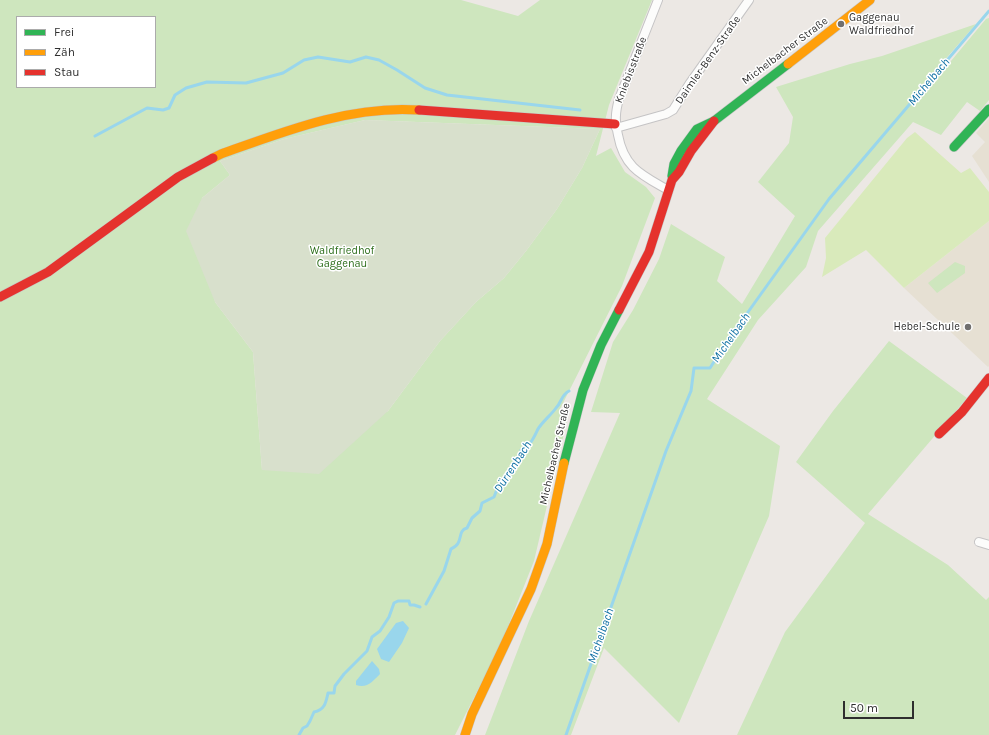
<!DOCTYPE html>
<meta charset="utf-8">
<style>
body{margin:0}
#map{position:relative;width:989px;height:735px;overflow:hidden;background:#ece8e4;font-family:Karla,sans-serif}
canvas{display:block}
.legend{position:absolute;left:16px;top:16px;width:140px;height:72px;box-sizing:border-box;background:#fff;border:1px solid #ababab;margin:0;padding:5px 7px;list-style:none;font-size:12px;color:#2e2e2e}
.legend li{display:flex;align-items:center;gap:8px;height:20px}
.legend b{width:20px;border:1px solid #ababab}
.scale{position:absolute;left:843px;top:701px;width:71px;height:18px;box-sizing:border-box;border:2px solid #2e2e2e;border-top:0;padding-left:5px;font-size:12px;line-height:14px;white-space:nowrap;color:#2e2e2e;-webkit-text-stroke:3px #fff;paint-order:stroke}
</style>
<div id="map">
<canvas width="989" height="735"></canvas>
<ul class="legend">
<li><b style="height:5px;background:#30b455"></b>Frei</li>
<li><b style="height:5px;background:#ff9f0a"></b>Zäh</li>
<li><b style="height:5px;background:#e5322d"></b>Stau</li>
</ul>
<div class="scale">50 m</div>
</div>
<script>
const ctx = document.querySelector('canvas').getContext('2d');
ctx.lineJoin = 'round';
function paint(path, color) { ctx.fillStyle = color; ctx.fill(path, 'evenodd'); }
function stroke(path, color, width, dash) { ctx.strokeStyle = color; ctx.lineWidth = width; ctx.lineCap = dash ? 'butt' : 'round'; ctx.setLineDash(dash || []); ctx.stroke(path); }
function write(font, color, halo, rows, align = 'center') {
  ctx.font = font + ' Karla,sans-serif'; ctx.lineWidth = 3; ctx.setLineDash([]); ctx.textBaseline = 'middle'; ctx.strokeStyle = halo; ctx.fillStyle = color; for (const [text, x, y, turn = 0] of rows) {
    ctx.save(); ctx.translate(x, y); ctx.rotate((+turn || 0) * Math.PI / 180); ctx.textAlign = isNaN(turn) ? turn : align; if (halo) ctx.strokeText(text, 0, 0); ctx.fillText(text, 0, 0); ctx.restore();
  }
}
paint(new Path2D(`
 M989,118v64l-17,-26 13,-14 -9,-9z
 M989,221v145l-1,1 -84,-79z`), '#e6e0d3');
paint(new Path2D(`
 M0,0h461l57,16 22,-16h112l-43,105 -13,51 15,-8 14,24 21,15 9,11 -33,88 -63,125 10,1 -35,149 -33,83 -46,91h-455zM17,17h138v70h-138zM365,120l235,9 -18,39 -25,41 -31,42 -22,27 -28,24 -36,39 -52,70 -126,59 -9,-118 -38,-50 -13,-104 28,-23 -10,-14 64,-22z
 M989,18v82l-9,11 -13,-9 -26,33 -28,-13 -95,109 -12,36 -48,53 -51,79 73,47 -11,70 -90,207 -75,-75 -33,87h-86l44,-114 91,-208 -29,-1 22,-70 20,-32 26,-51 12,-35 54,33 -8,24 25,23 53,-88 -37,-34 31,-39 4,-26 -17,-30 74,-23 32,-8 94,-32 -33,38 3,5 40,-48z
 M955,262l10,4v7l-28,20 -9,-10z
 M889,341l78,57 -99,116 80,51 38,35 3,-3v138h-252l48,-103 80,-109 -69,-61 37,-51z`), '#cee6be');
paint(new Path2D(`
 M365,120l235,9 -18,39 -25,41 -31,42 -22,27 -28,24 -36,39 -52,70 -69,63 -57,-4 -9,-118 -38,-50 -29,-71 16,-33 28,-23 -10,-14 64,-22z`), '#d8e0cc');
paint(new Path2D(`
 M915,132l46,41 9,-5 19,24v29l-85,67 -38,-38 -44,27 4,-19 -1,-20 82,-100z`), '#d9eabb');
paint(new Path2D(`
 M403,621l6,7 -7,15 -13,19 -8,-3 -4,-10 19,-26z
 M372,661l7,8 1,5c-7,7 -13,15 -24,11v-4z`), '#99d6ec');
stroke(new Path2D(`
 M95,136l52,-28 16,2 6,-2 6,-13 11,-7 21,-6 39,1 37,-10 21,-13 14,-3 32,5 16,-5 13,3 18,10 28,18 22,7 133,15
 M426,604l18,-33 7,-22c14,-6 5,-18 16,-21l5,-10 8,-7 2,-8 12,-6 4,-10 12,-16 10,-16 1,-5c9,-3 13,-13 17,-21 4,-7 13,-14 18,-21 6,-6 5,-13 13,-17
 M299,735l4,-7 4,-2 3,-5 4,-9c11,-2 12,-10 14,-19h6l1,-7 9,-12 23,-23 5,-14 8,-6 9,-14 5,-14 4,-2h11l1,4h4l6,2
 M566,735l100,-284 25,-60 3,-23h16l18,-28 101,-141 160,-188`), '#99d6ec', 3);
const street = new Path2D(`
 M658,0l-39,99c-4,14 -4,22 -1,36 6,33 24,40 50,55
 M616,128l50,-14 7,-4 17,-27 59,-83
 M979,542l10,3`);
const fast = new Path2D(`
 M954,147l35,-38
 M672,176l2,-12 7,-13 16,-22 17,-8 74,-57
 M564,463l19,-73 18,-45 18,-35`);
const slow = new Path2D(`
 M788,64l82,-64
 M213,158l8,-4c64,-23 130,-49 198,-44
 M465,735l7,-21 59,-125 16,-45 17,-81`);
const jam = new Path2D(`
 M419,110l196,14
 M0,297l48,-25 130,-95 35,-19
 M619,310l30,-58 23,-72 7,-8 12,-21 23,-30
 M939,434l23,-22 27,-34`);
stroke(street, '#c5c4c5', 10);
stroke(fast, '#c5c4c5', 10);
stroke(slow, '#c5c4c5', 10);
stroke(jam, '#c5c4c5', 10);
stroke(street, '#fcfcfb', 8);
stroke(fast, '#30b455', 9);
stroke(slow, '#ff9f0a', 9);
stroke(jam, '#e5322d', 9);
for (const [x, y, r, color] of [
 [841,24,4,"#706f6e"],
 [968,327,4,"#706f6e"]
]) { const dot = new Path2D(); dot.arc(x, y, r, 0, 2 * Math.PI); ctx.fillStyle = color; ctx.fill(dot); stroke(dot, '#fff', 1.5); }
write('11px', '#2e2e2e', '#fff', [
 ["Gaggenau",849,18],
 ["Waldfriedhof",849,31],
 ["Hebel-Schule",960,327,"right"]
], 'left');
write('11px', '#2e2e2e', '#fff', [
 ["Michelbacher Straße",785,51,-37],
 ["Daimler-Benz-Straße",708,60,-55],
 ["Kniebisstraße",631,70,-69],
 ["Michelbacher Straße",555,454,-77]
]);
write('11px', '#2c6e1b', '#fff', [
 ["Waldfriedhof",342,251],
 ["Gaggenau",342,264]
]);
write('italic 12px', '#0d6fa3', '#fff', [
 ["Michelbach",929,82,-50],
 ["Michelbach",731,338,-55],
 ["Dürrenbach",513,467,-57],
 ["Michelbach",601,636,-71]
]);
</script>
